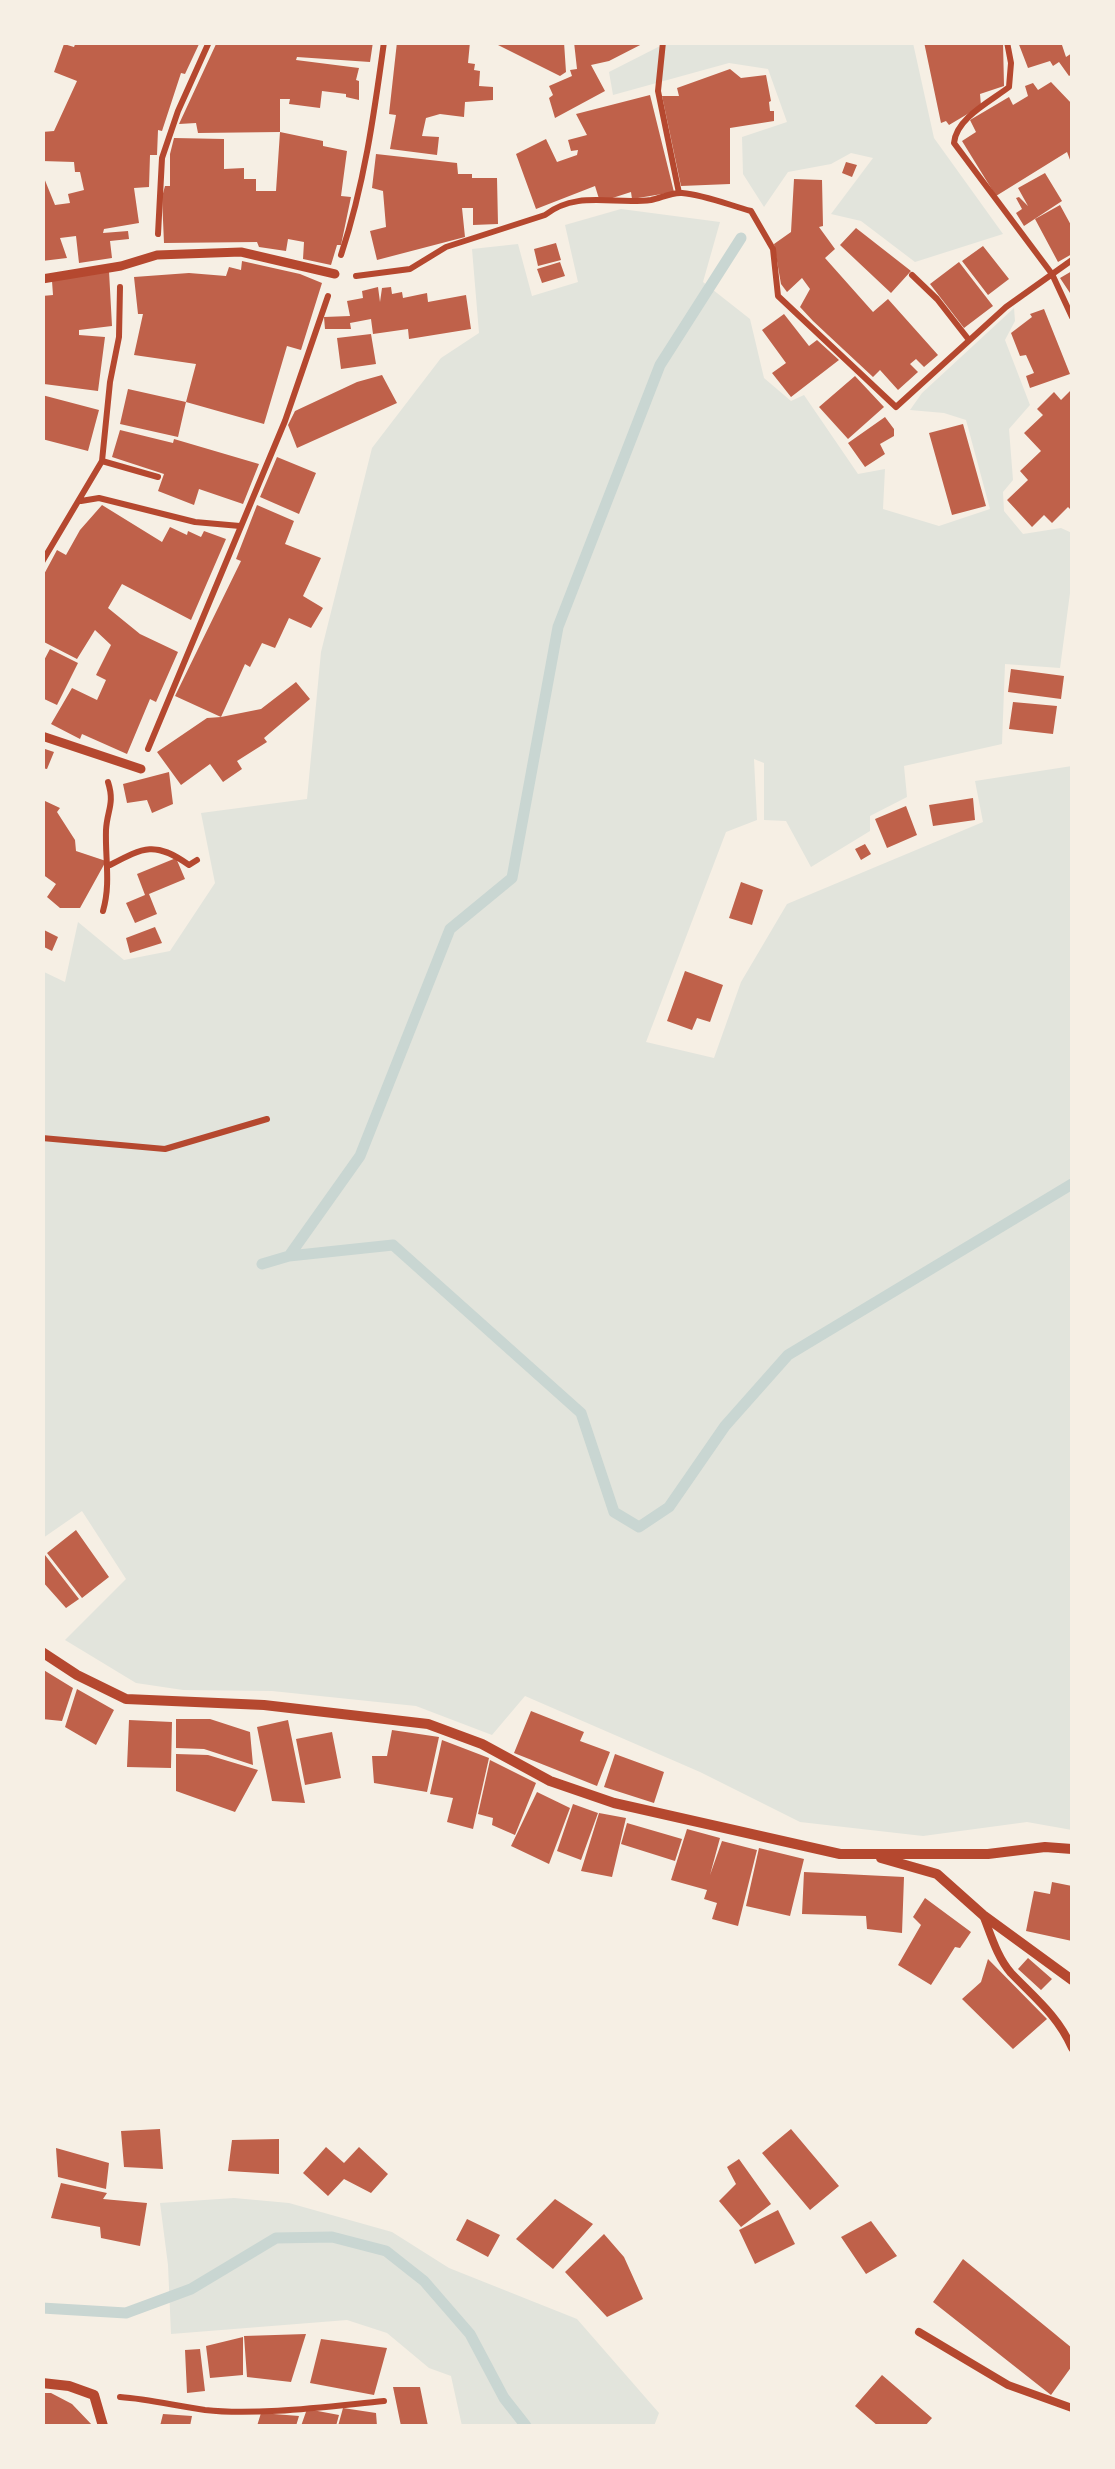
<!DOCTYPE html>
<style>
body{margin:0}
#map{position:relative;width:1115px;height:2469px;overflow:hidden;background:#f6efe4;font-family:Quicksand,sans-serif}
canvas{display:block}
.frame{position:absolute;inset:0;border:45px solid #f6efe4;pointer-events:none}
</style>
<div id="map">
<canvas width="1115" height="2469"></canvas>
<div class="frame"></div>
</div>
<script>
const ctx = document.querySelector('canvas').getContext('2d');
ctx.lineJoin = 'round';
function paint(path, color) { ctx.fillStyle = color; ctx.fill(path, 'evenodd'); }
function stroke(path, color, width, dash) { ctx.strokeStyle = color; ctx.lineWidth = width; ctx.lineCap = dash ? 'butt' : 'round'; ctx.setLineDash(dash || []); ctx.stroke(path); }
paint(new Path2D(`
 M666,43h247l21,95 69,96 -88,28 -54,-41 -30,-7 42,-56 -22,-5 -20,11 -43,8 -24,35 -21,-33 -1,-37 45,-15 -19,-53 -39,-6 -116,32 -4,-23z
 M621,209l99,13 -17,60 47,37 14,59 27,23 13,-6 54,79 27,-5 -2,40 56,17 51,-17 -24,-89 -22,-7 -34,-3 12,-17 92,-85 1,13 -10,19 25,65 -21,24 4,51 -10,12 1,19 19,23 38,-6 11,5v45l-12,90 -55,-4 -3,80 -98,22 3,31 -37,19v15l-59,36 -25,-46 -22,-1v-57l-10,-4 3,61 -31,12 -80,210 68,16 27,-76 46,-78 196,-82 -8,-41 97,-15v1064l-45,-8 -104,14 -123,-14 -100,-50 -175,-76 -33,39 -76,-29 -144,-15 -89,-1 -47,-7 -71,-43 61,-61 -44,-68 -39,27 -1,-567 23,11 13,-60 46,38 46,-9 45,-68 -14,-70 106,-14 14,-147 51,-204 69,-90 38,-25 -7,-84 46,-5 14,52 46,-14 -13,-57z
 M234,2198l55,5 103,29 57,36 128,51 82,94 -5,13h-192l-11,-50 -22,-8 -42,-35 -40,-13 -176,14 -3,-69 -8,-62z`), '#e2e4dc');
stroke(new Path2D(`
 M289,1256l71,-100 90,-227 62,-51 46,-251 102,-262 81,-127
 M262,1264l27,-8 104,-11 188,168 33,99 25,15 30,-20 56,-81 63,-71 284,-171
 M42,2308l84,5 65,-24 85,-51 56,-1 54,14 38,30 46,53 34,64 22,28`), '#c9d6d2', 11);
paint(new Path2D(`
 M76,42h124l-15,32 -4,-1 -19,58 -4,-1 -1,25h-7l-1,32 -15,1 5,35 -35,6 -1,4 25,-2 1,8 -19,2 2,17 -33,5 -3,-27 -16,2 7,20 -25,3v-88l13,32 15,-2 -2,-9 16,-4 -4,-18h-5l-1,-10 -32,-1v-29l12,-1 23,-50 -23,-9 10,-28 10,3z
 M217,42h156l-3,20 -73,-5 -1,3 63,8 -3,12 3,1v19l-13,-3v-3l-24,-3 -2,17 -31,-4 1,-5h-10v33l-82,1 -2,-10 -17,1z
 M397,42h73l-2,21 7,1 -1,6 6,1 -1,15 14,1v13l-28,2 -1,15 -24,-3 -14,4 -4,18 17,1 -2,18 -47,-6 6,-34 -7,-1z
 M492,42h72l2,30 -6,4z
 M574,42h72l-37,19 -18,4 14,26 -50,27 -6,-20 4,-3 -4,-9 23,-10 -2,-6 7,-1z
 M924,42h79l1,44 -24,8 1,12 -32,19 -3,-4 -5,2z
 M1018,42h43l5,15 6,-4v21l-3,2 -10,-14 -6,4 -3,-5 -22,7z
 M730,69l11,9 25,-3 5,26 -2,1 1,9h4v10l-44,7v56l-49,2 -19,-90h17l-2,-8z
 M1051,82l21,22v61l-5,-13 -71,44 -34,-55 14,-9 -6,-12 39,-23 4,8 15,-9 -3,-10 8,-3 5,7z
 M650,95l24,97 -42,7 -1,-7 -31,10 -5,-16 -59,23 -20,-55 30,-15 11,23 20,-7 1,-5 -7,1 -3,-11 19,-5 -11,-21z
 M280,132l43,9v5l24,5 -6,45 10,1 -10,48h-4l-6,20 -28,-6 1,-17 -16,-3 -2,12 -27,-4 -2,-5 -93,1 -2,-46 3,-11h5v-32l4,-16 50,1v30l20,-1v11h12v12h20z
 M376,154l81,9 1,11h14v4h25l1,46 -25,1v-17h-11l3,29 -88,23 -7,-29 16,-4 -3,-36 -11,-3z
 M846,162l11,3 -5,12 -10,-4z
 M1045,173l17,28 -38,25 -8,-13 6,-4 -6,-11 3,-1 9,9 -10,-18z
 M794,179l28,1 1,46 -4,1 16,22 -10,9 48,54 15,-13 50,56 -14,12 -8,-8 -6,5 8,8 -20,18 -18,-20 -7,7 -60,-56 -13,-14 10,-18 -8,-11 -15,14 -6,-8 -7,-40 17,-12z
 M1060,205l12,22v27l-14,8 -23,-43z
 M856,228l55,43 -20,22 -51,-48z
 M556,243l5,17 -23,6 -4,-17z
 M983,246l26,33 -21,16 -26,-34z
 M242,261l58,13 22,9 -21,67 -14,-4 -23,78 -78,-22 10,-38 -62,-9 9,-41h-5l-4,-37 55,-4 37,3 3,-9 12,3z
 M560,262l5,14 -23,7 -5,-14z
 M959,262l34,44 -29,22 -34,-44z
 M109,271l3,55 -33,4v5l26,2 -7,54 -54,-7 -2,-88 11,-1 -1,-14z
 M1072,271v25l-12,-18z
 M378,287l2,15 2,-14 9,-1 1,7 10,-2 1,6 24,-5 1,9 38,-7 5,34 -62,10 -1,-10 -35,5 -2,-15 -21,4 1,6h-26l-1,-12 26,-1 -3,-15 16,-3 -1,-7z
 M1044,309l26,65 -40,14 -4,-12 8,-3 -8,-18 -6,1 -9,-23 21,-16 -2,-3z
 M784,314l25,32 8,-6 22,20 -48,37 -19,-24 14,-10 -24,-33z
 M371,334l5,30 -35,5 -4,-31z
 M382,375l15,28 -100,45 -9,-23 7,-14 62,-29z
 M855,376l29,31 -36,32 -29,-32z
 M128,389l58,13 -8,35 -58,-13z
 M1072,389v122l-4,-4 -16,16 -8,-8 -12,12 -25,-27 21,-20 -8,-9 21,-20 -17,-18 19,-18 -6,-6 17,-17 7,8z
 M42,395l57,15 -11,41 -46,-12z
 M885,417l9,12v7l-14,8 5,10 -20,13 -17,-24z
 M963,424l23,82 -34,9 -23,-82z
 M120,430l53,13 1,-4 85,25 -16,40 -44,-15 -5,16 -36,-14 6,-17 -52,-17z
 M277,457l39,16 -17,41 -39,-17z
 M102,505l60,37 8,-15 17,8 1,-4 13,6 3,-6 22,8 -35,81 -69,-36 -14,24 32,26 38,18 -22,50 -6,-3 -23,55 -45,-20 -2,5 -29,-15 21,-36 25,12 9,-20 -10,-5 15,-30 -16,-15 -18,29 -35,-18v-63l15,-28 9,5 14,-25z
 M257,505l37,16 -9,23 36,14 -18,38 20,12 -12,20 -22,-10 -14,30 -13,-5 -12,24 -5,-3 -24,53 40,-8 35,-27 14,17 -46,39 3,4 -30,19 5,8 -19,13 -13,-18 -29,21 -24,-33 50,-34 14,-1 -46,-21 66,-135 -5,-2z
 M50,649l28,14 -21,42 -15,-7v-34z
 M1011,669l53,7 -3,23 -53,-7z
 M1013,702l44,4 -4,28 -44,-5z
 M42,748l12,4 -7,17 -5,-1z
 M169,772l4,32 -21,9 -5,-13 -20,3 -4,-19z
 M973,798l2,22 -42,6 -4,-21z
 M45,801l15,7 -3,4 18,28 1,11 30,10 -26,47h-20l-13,-11 9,-13 -14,-10z
 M906,806l11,29 -30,13 -12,-29z
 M865,844l6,10 -10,6 -6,-11z
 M176,858l9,21 -36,15 8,20 -22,9 -9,-20 19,-8 -8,-21z
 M741,882l22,8 -11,35 -23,-7z
 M155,927l7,16 -32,10 -4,-15z
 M42,929l16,8 -6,14 -10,-5z
 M685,971l38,14 -13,37 -13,-4 -5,12 -25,-9z
 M76,1530l33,47 -27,21 -35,-45z
 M45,1555l34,44 -13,9 -24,-27v-24z
 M42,1669l31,19 -11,33 -20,-2z
 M77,1689l37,21 -18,35 -31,-18z
 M531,1711l53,21 -4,9 30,11 -13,34 -83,-33z
 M176,1719h34l40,13 3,33 -49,-16 -28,-1z
 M129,1720l43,2 -1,46 -44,-1z
 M288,1720l17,83 -33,-2 -15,-74z
 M392,1730l47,7 -12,55 -53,-9 -2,-27h15z
 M332,1732l9,46 -36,7 -9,-46z
 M442,1740l47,18 -16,71 -26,-7 6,-24 -23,-4z
 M176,1754l32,1 50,15 -23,42 -59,-21z
 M615,1754l49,18 -10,31 -50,-16z
 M490,1760l46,23 -21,52 -23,-10 1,-7 -15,-4z
 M537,1792l33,16 -21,56 -38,-18z
 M573,1804l25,9 -17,47 -24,-9z
 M599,1813l27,5 -14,59 -31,-6z
 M627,1823l55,16 -7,22 -54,-17z
 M687,1829l33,9 -10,37 12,-34 35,9 -19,76 -26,-7 5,-16 -13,-4 3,-9 -36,-10z
 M759,1848l45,11 -14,57 -44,-10z
 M804,1872l100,5 -2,56 -35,-4 -1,-13 -64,-2z
 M1052,1882l20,4v55l-46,-10 8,-40 16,3z
 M925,1898l46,34 -11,16 -5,-1 -24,38 -33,-20 23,-40 -8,-8z
 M1028,1958l24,21 -11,11 -23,-21z
 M988,1959l59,60 -34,30 -51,-50 19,-17z
 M160,2129l3,40 -39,-2 -3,-36z
 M791,2129l48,57 -29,24 -48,-57z
 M279,2139v35l-51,-3 4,-31z
 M326,2147l18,16 15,-16 29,27 -17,19 -27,-14 -16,17 -25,-23z
 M56,2148l53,15 -3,26 -48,-12z
 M739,2159l32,45 -30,23 -22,-26 17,-17 -9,-17z
 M61,2183l46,10 -4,6 44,4 -7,43 -39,-8 -1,-11 -49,-9z
 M555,2199l38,25 -40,45 -37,-30z
 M778,2210l17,34 -40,20 -16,-34z
 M467,2219l33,16 -12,22 -32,-17z
 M871,2221l26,35 -31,18 -25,-37z
 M604,2234l20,23 19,42 -36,18 -42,-45z
 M963,2259l109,89v18l-21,29 -118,-93z
 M306,2334l-15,48 -44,-5 -3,-41z
 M243,2337v38l-33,3 -4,-32z
 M321,2339l66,9 -13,47 -64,-12z
 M200,2349l5,42 -18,2 -2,-43z
 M882,2375l50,43 -7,8h-47l-23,-20z
 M393,2387h27l8,39h-27z
 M42,2393h9l21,11 21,22h-51z
 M343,2408l33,5 1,13h-39z
 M307,2409l32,6 -3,11h-35z
 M261,2413l38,3 -3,10h-39z
 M163,2414l29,2 -2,10h-30z`), '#bf614a');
stroke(new Path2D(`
 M663,42l-5,49 21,102
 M1007,42l4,21 -2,24c-18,14 -53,31 -55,56l98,131 20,43
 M158,234l4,-76 16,-47 31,-69
 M341,255c23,-69 33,-140 43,-213
 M912,275l25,24 32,41
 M356,276l54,-7 36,-22 99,-32c32,-25 68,-10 106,-15 10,-2 21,-8 31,-7 23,2 47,12 69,18l22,38 5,47 118,111 110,-100 66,-47
 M102,461l56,16
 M81,501l18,-3 96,24 45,4
 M42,562l60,-101 8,-79 9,-45 1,-50
 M148,749l137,-328 43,-125
 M110,865c34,-18 45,-24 79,0l8,-5
 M103,911c8,-28 2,-52 3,-81 1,-20 9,-26 2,-48
 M42,1138l123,11 102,-30
 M120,2397c29,2 56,9 85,13 52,6 126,-4 179,-9`), '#b5482f', 6);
stroke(new Path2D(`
 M983,1915c8,20 14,42 28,58 24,25 47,43 61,75
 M919,2332l89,53 64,23`), '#b5482f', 8);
stroke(new Path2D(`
 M42,279l79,-13 36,-11 84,-3 94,22
 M42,736l99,33`), '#b5482f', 9);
stroke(new Path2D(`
 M42,1652l35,23 49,24 138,6 164,19 54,20 68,37 64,22 226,51h148l57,-7 27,2
 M881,1858l56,16 46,41 89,65
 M42,2383l27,3 25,9 9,31`), '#b5482f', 10);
</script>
